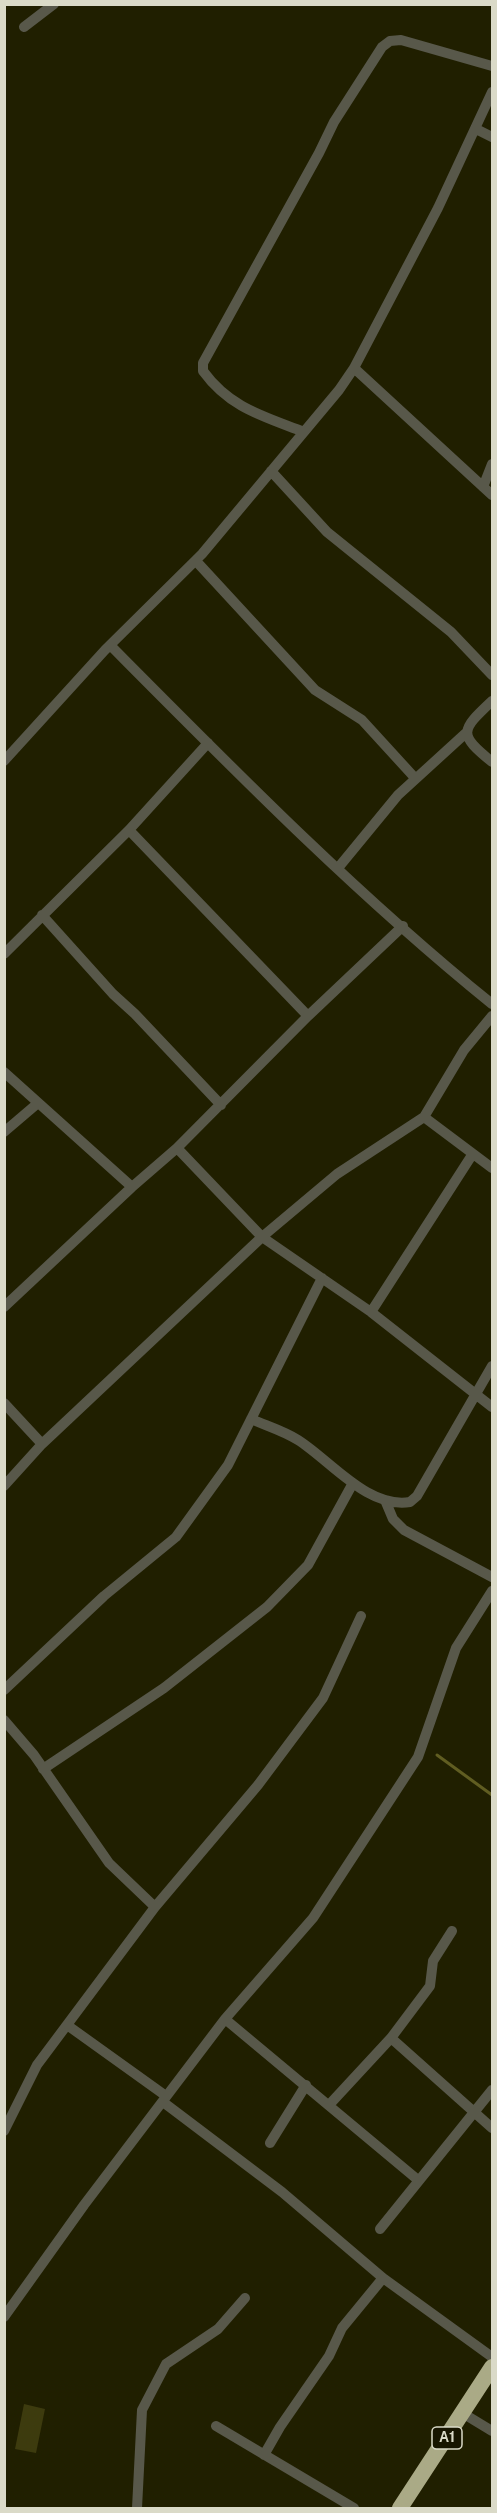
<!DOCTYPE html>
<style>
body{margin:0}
#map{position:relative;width:497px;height:2513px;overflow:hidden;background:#201f00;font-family:"Public Sans",sans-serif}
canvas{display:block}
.frame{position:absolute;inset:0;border:6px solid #dadac8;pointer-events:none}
</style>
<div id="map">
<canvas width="497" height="2513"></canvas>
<div class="frame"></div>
</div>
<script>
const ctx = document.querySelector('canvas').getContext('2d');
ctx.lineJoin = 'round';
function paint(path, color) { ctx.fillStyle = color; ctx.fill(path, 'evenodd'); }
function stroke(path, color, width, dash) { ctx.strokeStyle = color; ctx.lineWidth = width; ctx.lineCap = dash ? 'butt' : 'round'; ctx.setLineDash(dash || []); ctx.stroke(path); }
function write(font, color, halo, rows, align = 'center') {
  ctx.font = font + ' "Public Sans",sans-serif'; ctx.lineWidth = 4.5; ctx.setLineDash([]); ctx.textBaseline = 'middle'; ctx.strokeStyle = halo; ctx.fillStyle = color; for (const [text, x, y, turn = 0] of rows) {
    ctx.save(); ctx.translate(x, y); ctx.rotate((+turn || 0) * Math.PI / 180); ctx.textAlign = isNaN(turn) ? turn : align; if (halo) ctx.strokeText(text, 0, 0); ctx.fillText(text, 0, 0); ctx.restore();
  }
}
paint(new Path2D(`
 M24,2404l21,5 -9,44 -21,-4z`), '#3d3b0e');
stroke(new Path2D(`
 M437,1755l55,40`), '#605d21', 3);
stroke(new Path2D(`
 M24,27l30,-23
 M476,129l16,8
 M354,368l138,127
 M304,432c-41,-16 -74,-24 -101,-61v-8l116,-210 15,-31 48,-75 8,-6 11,-1 91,26
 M271,471l56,61 124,100 41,43
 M483,487l9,-23
 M196,561l119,129 47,30 53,58
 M110,645c123,124 247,250 382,359
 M492,701c-32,30 -34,33 0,61
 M4,761l101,-111 97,-96 137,-164 15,-22 84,-160 54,-116
 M129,830l179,186
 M338,868l60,-73 69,-63
 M42,915l71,79 22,20 86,91
 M4,954l125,-124 79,-87
 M4,1072l128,115
 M424,1117l68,51
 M4,1132l34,-29
 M177,1148l85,89 109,75 121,95
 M4,1307l128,-120 45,-39 131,-132 95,-90
 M371,1312l101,-157
 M4,1403l38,41
 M251,1419c16,7 33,12 47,21 33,21 70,69 112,62l7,-6 75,-130
 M4,1486l38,-42 220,-207 75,-63 87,-57 40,-67 28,-34
 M385,1500l8,19 11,11 88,47
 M4,1690l100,-94 72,-59 52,-72 94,-187
 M4,1720l30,35 75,108 46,44
 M43,1769l121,-81 103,-81 41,-42 45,-82
 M225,2019l193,161
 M67,2025l99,71
 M391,2038l101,90
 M163,2102l119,90 101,86 109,79
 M329,2105l62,-67 39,-52 3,-25 19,-30
 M4,2131l33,-66 118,-158 103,-122 65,-87 38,-82
 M270,2143l36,-58
 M380,2229l112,-139
 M4,2317l80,-112 141,-186 88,-101 105,-161 38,-109 36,-57
 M464,2414l28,17
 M216,2426l138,82
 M264,2455l16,-28 49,-71 13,-28 41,-50
 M137,2508l5,-98 24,-46 52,-35 27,-31`), '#58584a', 10);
stroke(new Path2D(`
 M400,2508l92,-141`), '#aaaa86', 16);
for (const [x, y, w] of [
 [447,2438,30]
]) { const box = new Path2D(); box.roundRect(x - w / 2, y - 11, w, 22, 4.5); ctx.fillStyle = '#171500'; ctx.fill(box); stroke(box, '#dadac8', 1.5); }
write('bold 14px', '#dadac8', null, [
 ["A1",447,2438]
]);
</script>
